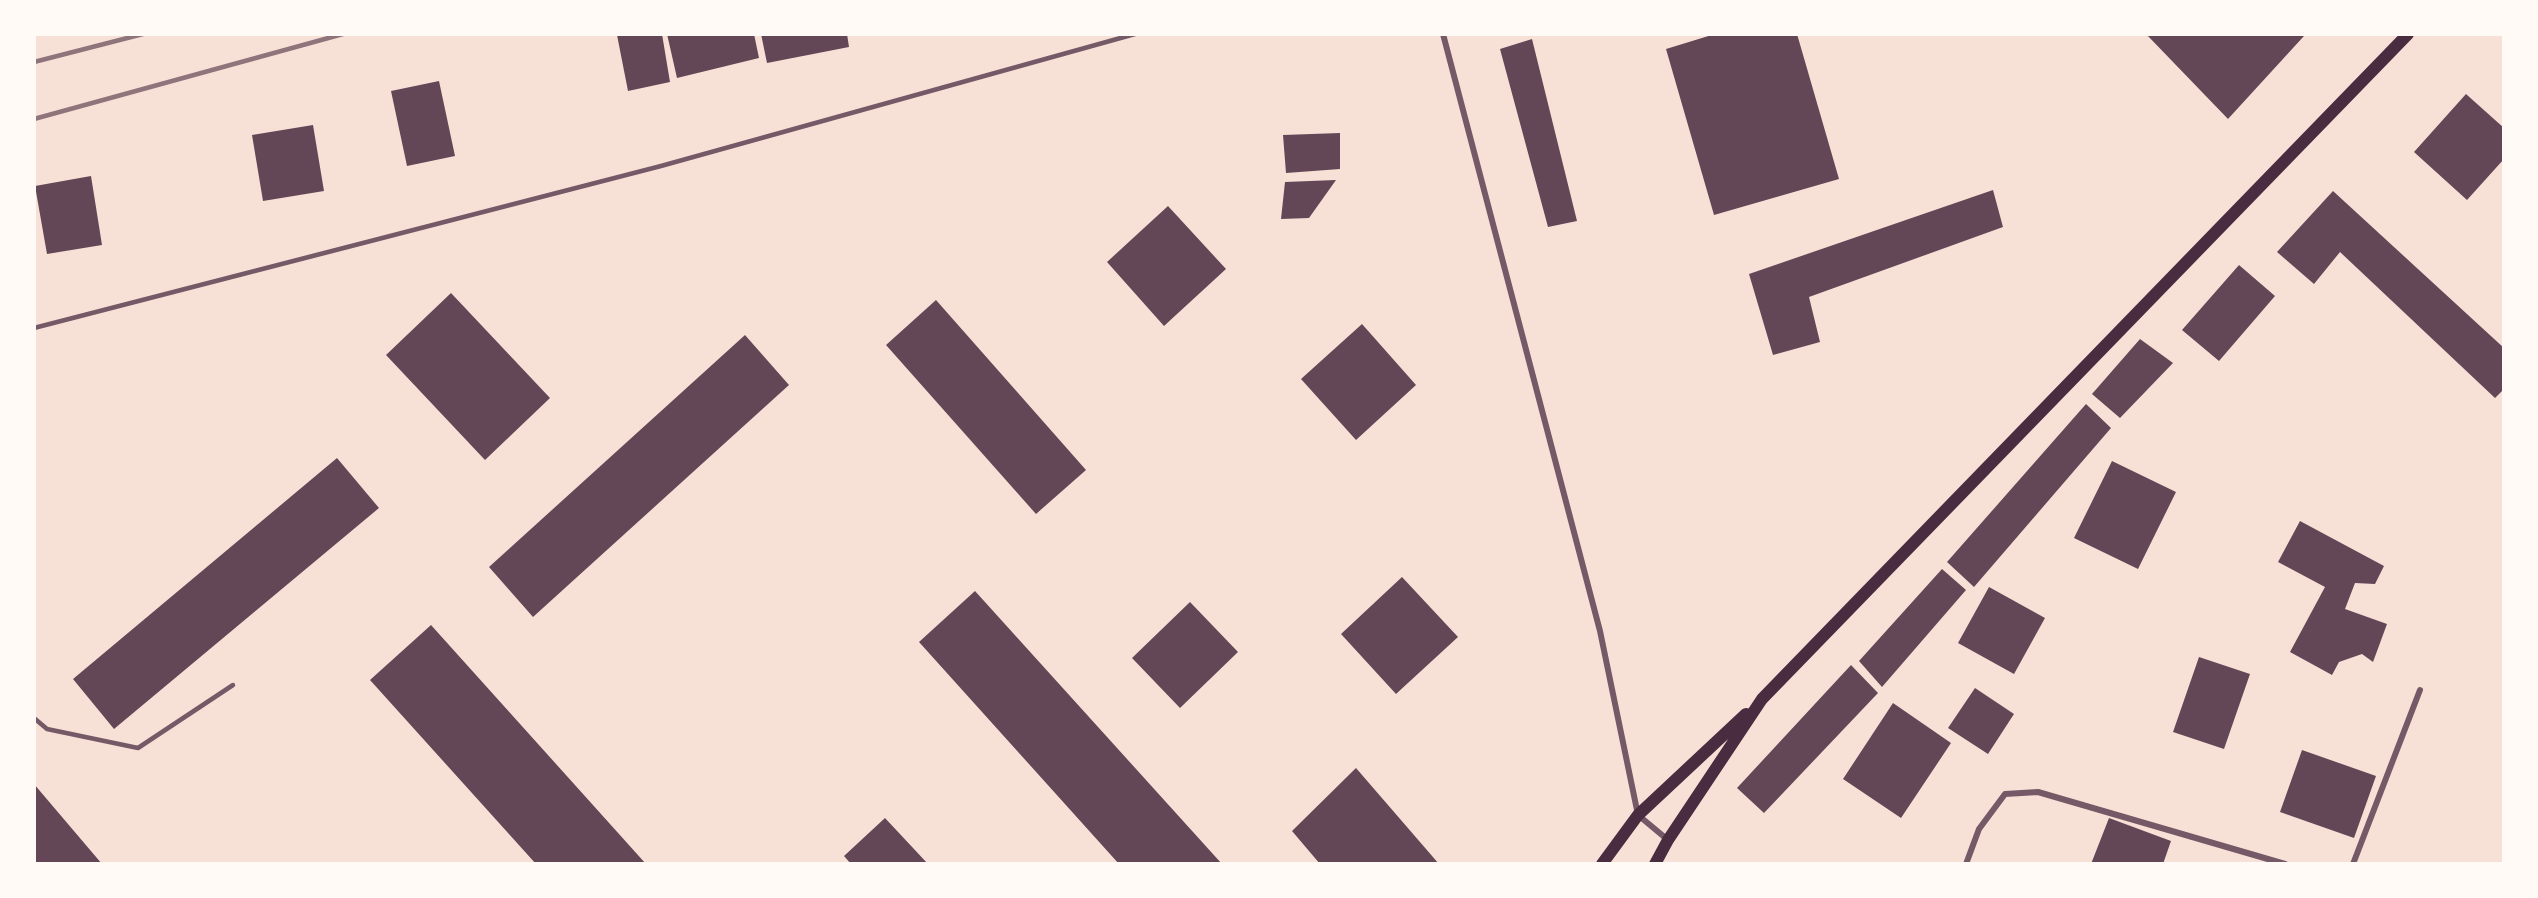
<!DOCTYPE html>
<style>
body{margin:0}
#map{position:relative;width:2538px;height:898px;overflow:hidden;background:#f7e1d7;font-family:Georgia,serif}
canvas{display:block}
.frame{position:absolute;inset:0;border:36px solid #fffaf5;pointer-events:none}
</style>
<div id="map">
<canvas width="2538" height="898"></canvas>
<div class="frame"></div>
</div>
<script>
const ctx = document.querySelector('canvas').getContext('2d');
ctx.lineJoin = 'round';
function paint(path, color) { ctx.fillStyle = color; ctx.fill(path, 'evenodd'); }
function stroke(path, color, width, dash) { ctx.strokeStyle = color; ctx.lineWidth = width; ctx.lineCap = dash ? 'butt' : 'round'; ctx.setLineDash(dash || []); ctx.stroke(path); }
paint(new Path2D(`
 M662,34l8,48 -42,9 -11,-56z
 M667,34h87l5,24 -82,20z
 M761,34h86l2,13 -82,16z
 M1715,34h82l42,145 -125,36 -48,-166z
 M2146,34h156l2,2 -76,83z
 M1532,39l45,182 -29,6 -48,-178z
 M439,81l16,75 -48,10 -16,-75z
 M2466,94l38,34v31l-37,41 -53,-48z
 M313,125l11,66 -61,10 -11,-66z
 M1340,133v36l-54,4 -3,-38z
 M91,176l11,69 -55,9 -12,-68z
 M1336,180l-27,38 -28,1 4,-37z
 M1993,190l10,37 -194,70 11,45 -47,13 -24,-81z
 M2333,191l171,157v41l-9,9 -155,-146 -26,32 -37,-32z
 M1168,206l58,63 -62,57 -57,-64z
 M2239,265l36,31 -56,65 -37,-31z
 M451,293l99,105 -65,62 -99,-105z
 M936,300l150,170 -50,44 -150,-169z
 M1362,324l54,61 -60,55 -55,-61z
 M745,335l44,50 -256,232 -44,-50z
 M2140,339l33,24 -53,55 -28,-24z
 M2086,404l25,24 -137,159 -27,-25z
 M337,458l42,50 -265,221 -41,-50z
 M2112,461l64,31 -38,77 -64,-31z
 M2300,521l84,45 -9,18 -20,-1 -10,26 42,15 -14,38 -11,-8 -23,8 -7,13 -42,-23 35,-65 -47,-25z
 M1942,569l24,21 -84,97 -23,-26z
 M1402,577l56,60 -62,57 -55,-60z
 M1989,587l56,31 -31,56 -56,-31z
 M975,591l247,273h-103l-200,-222z
 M1190,602l48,50 -58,56 -48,-50z
 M431,625l215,239h-110l-166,-184z
 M2199,657l51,17 -26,75 -51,-17z
 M1851,665l27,28 -114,120 -27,-25z
 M1975,688l39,26 -26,40 -40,-26z
 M1893,703l58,40 -50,75 -58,-39z
 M2302,750l74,26 -22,62 -74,-26z
 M1356,768l83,96h-119l-28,-33z
 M34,784l68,80h-68z
 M885,818l43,46h-77l-7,-8z
 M2109,818l62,23 -8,23h-72z`), '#644757');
stroke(new Path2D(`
 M34,328l627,-162 474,-132
 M34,718l13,11 91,19 95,-63`), '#755966', 4.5);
stroke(new Path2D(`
 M1443,34l157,597 38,184 30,25
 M1966,864l13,-35 26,-35 33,-2 247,72
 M2353,864l67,-174`), '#755966', 6);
stroke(new Path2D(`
 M1602,864l36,-49 108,-101
 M1655,864l13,-24 94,-141 646,-665`), '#4a2c40', 12);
stroke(new Path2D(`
 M34,62l109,-28
 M34,119l309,-85`), '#8f747c', 4.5);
</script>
